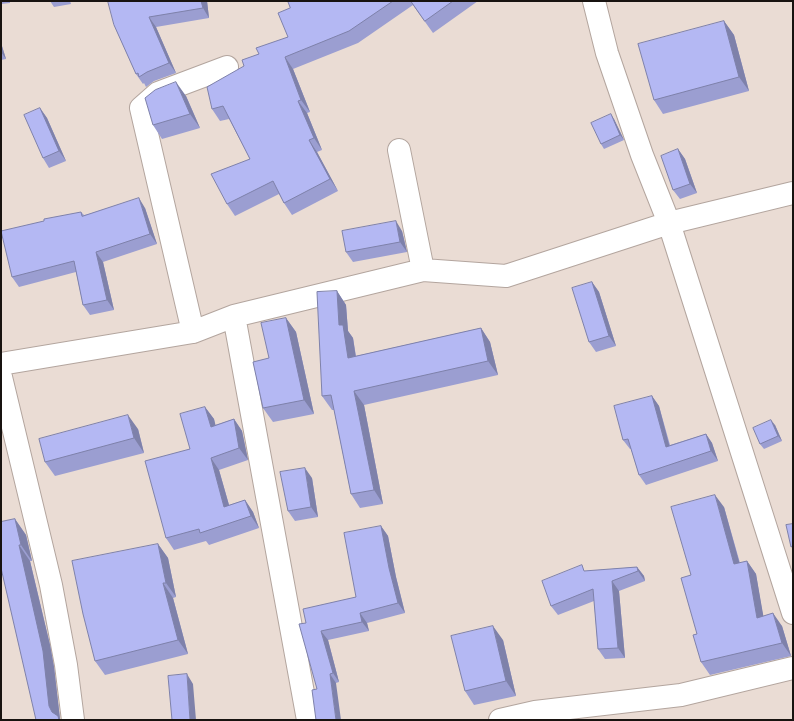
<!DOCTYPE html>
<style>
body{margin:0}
#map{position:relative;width:794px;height:721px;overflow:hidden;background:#eadcd4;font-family:"Roboto Serif",serif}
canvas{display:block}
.frame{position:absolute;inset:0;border:2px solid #181310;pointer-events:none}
</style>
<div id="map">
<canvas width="794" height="721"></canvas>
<div class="frame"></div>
</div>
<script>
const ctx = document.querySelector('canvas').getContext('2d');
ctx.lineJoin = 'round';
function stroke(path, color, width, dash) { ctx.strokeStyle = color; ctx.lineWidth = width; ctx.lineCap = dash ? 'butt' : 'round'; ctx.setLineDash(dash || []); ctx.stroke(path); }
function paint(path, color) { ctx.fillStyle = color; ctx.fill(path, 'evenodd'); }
const minor = new Path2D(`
 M594,1l13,52 35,102 27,68 124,390
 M399,150l24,120
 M234,316l74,404
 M193,332l-52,-224 17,-15 69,-26
 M1,364l192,-32 41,-16 189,-46 83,6 163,-53 124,-30
 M1,377l50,208 15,80 7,55
 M500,720l35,-8 146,-17 112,-27`);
stroke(minor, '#b3a59e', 24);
stroke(minor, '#fff', 22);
paint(new Path2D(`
 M1,1h9v2l-9,1z
 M50,1h20l1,3 -17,3z
 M207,1l2,17 -53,9 20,46 -22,8 -8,6 -2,-4 -1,1 -7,-10 -22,-49z
 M288,1h190l-45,32 -20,-28 -55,38 -65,26 17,43 -3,1 15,37 -5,2 21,39 -46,24 -8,-12 -5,-9 -44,22 -8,-12 23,-45 -21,-40 -9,2 -8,-12 32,-43 15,-12 29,-17 2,-29z
 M724,21l10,14 15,56 -86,23 -9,-14z
 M1,43l5,16 -5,1z
 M186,96l14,32 -38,11 -9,-14z
 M40,108l7,10 19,43 -17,7 -6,-10z
 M614,119l10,21 -20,9 -3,-5z
 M678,149l7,10 12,34 -17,6 -7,-9z
 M145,208l12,36 -54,18 11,48 -24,5 -7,-10 -7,-33 -57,15 -7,-10 69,-65 3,3z
 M402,231l5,21 -54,10 -7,-10z
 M592,282l7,10 17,54 -20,6 -7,-10z
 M337,291l9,14 2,26 5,7 3,18 125,-28 9,14 8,33 -134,30 19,99 -23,4 -9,-14 -17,-84h-2l-10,-14z
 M286,318l10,14 18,82 -41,8 -10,-14 6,-50z
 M652,396l7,10 11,39 36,-11 6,9 6,18 -72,24 -7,-10 -8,-26h-1l-7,-9z
 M205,407l9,12 1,6 19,-6 8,12 6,29 -29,10 10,35 16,-5 8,12 6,16 -50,17 -3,-4 -32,9 -8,-12 24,-89z
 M775,425l7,16 -18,8 -4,-5z
 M138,429l6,24 -89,23 -10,-14z
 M312,478l6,39 -23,4 -7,-10z
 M724,507l16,56 7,-2 9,13 7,42 19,10 9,30 -81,19 -9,-13 -10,-87z
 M15,519l11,16 6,26h-2l20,84 4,22 6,52 -24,1 -34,-198z
 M381,526l7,10 8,41 9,36 -38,10 2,8 -41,9 11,42 -22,7 -11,-66 50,-26z
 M158,544l10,14 8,39 -3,1 15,56 -83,21 -10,-14z
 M637,567l7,9 1,5 -26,10 6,67 -20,1 -7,-10 -4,-48 -36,14 -7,-9 35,-35z
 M503,640l13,56 -42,9 -9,-14z`), '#9b9ed1');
paint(new Path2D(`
 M201,1h6l2,17 -6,-10z
 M149,17l7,10 20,46 -7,-10z
 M724,21l10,14 15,56 -10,-14z
 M1,43l5,16 -5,-7z
 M285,57l8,12 17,43 -9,-12z
 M176,82l10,14 14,32 -10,-14z
 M298,101l9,12 15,37 -8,-12z
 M40,108l7,10 19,43 -7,-10z
 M611,114l3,5 10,21 -4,-5z
 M309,140l8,12 21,39 -8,-12z
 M678,149l7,10 12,34 -7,-9z
 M139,198l6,10 12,36 -7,-10z
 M396,221l6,10 5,21 -7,-10z
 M96,252l7,10 11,48 -7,-10z
 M592,282l7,10 17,54 -7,-10z
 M337,291l9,14 2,26 5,7 5,34 -10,-14 -9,-33z
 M286,318l10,14 18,82 -10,-14z
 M481,328l9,14 8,33 -10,-14z
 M354,391l10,14 19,99 -9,-14z
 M652,396l7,10 13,50 -6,-9z
 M205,407l9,12 5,20 -8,-12z
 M128,415l10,14 6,24 -10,-15z
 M234,419l8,12 6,29 -9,-12z
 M771,420l4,5 7,16 -4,-5z
 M706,434l6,9 6,18 -7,-10z
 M211,458l8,12 14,49 -9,-12z
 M305,468l7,10 6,39 -7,-10z
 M715,495l9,12 19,69 -9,-12z
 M245,500l8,12 6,16 -8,-12z
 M15,519l11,16 6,26 -11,-16z
 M381,526l7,10 8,41 9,36 -7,-10 -9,-35z
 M158,544l10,14 8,39 -10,-14z
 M19,545l11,16 20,84 4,22 6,52 1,1h-3l-6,-8 -3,-6z
 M747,561l9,13 10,57 -9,-13z
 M637,567l7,9 1,5 -7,-10z
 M612,581l7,10 6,67 -7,-10z
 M163,583l10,15 15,56 -10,-14z
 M360,613l7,10 2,8 -7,-9z
 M773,613l9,13 9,30 -9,-13z
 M493,626l10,14 13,56 -10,-15z
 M321,631l7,9 11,42 -6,-9z
 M187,674l6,10 3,36h-6z
 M330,674l6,9 5,37h-5z`), '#7e81aa');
const building = new Path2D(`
 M108,1h93l2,7 -54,9 20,46 -22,9 -8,5 -1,-4 -2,1 -22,-49z
 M288,1h105l-44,30 -64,26 16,43 -3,1 16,37 -5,2 21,39 -46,24 -11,-22 -46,23 -16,-30 39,-15 -27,-53 -11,3 -5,-22 37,-21 -2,-6 17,-6 -3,-6 32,-11 -10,-24 12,-5z
 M411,1h42l-28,20z
 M724,21l15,56 -85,23 -16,-56z
 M176,82l14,32 -37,11 -8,-27 10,-8z
 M40,108l19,43 -16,7 -19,-43z
 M611,114l9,21 -19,9 -10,-21z
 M678,149l12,35 -17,6 -12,-34z
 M139,198l11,36 -54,18 11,48 -24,5 -9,-44 -62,16 -11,-46 43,-10v-2l37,-7 1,4z
 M396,221l4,21 -54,10 -4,-21z
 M592,282l17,54 -20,6 -17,-54z
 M337,291l2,34h4l5,33 133,-30 7,33 -134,30 20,99 -23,4 -20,-99 -9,1 -5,-104z
 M286,318l18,82 -41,8 -10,-46 16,-4 -8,-35z
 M652,396l14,51 40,-13 5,17 -72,24 -11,-36 -5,1 -9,-34z
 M205,407l6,20 23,-8 5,29 -28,10 13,49 21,-7 6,16 -51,17 -1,-4 -33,9 -21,-77 45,-12 -10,-35z
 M128,415l6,23 -89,24 -6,-23z
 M771,420l7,16 -18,8 -7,-16z
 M305,468l6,39 -23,4 -8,-39z
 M715,495l19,69 13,-3 10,57 16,-5 9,30 -81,19 -8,-27 4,-1 -16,-56 10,-3 -20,-68z
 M15,519l6,26h-2l19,84 5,22 6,55 3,6 6,4 1,4h-23l-35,-152v-46z
 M793,524v22l-2,1 -5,-22z
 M381,526l8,42 9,35 -38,10 2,9 -41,9 12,42 -3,1 6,46h-20l-4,-30 5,-1 -18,-65 7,-1 -3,-14 53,-12 -12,-64z
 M158,544l8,39h-3l15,57 -83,21 -12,-47 -11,-53z
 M582,565l2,6 53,-4 1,4 -26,10 6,67 -20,1 -5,-60 -42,17 -9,-25z
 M493,626l13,55 -41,10 -14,-55z
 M187,674l3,46h-18l-4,-44z`);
paint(building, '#b4b8f3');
stroke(building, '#7e81aa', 1);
</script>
